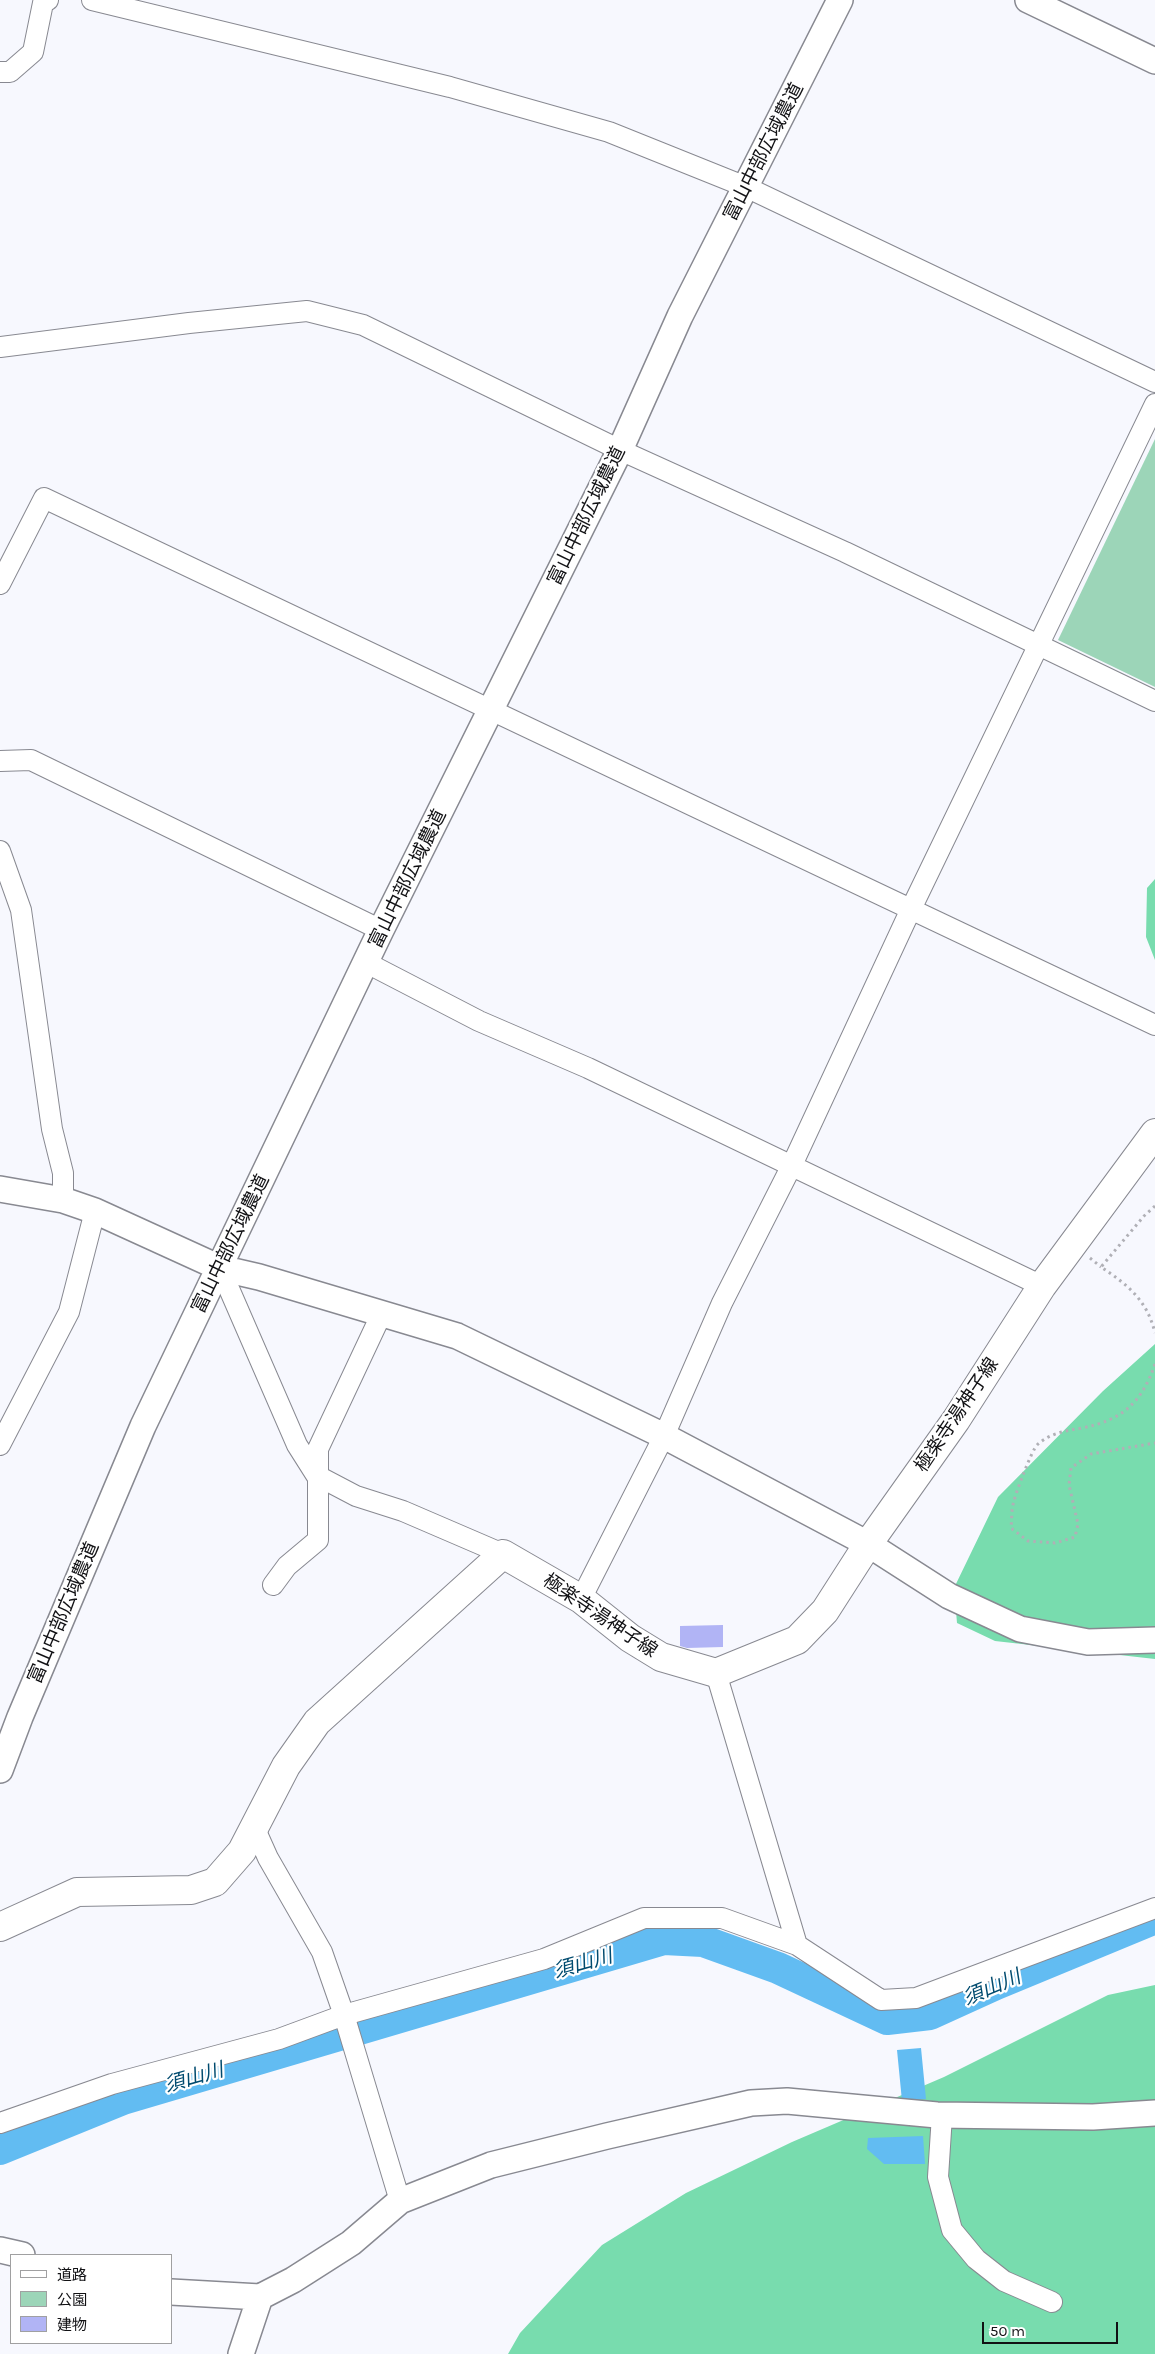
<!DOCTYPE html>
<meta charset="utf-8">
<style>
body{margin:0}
#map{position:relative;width:1155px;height:2354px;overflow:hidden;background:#f7f8fe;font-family:Karla,"Noto Sans JP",sans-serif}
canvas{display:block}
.legend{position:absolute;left:10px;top:2254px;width:162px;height:90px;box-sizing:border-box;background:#fff;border:1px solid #a0a0a1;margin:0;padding:6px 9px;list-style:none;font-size:15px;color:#111114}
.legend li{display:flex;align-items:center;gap:10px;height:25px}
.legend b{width:25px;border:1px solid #a0a0a1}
.scale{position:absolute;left:982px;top:2322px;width:136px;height:22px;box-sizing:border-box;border:2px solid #111114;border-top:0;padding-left:6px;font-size:15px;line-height:18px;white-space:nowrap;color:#111114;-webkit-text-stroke:4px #fff;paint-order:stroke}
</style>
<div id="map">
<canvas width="1155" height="2354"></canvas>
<ul class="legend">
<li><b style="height:6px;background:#fff"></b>道路</li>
<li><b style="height:14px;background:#9cd5b8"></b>公園</li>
<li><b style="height:14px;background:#b1b4f5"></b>建物</li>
</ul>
<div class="scale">50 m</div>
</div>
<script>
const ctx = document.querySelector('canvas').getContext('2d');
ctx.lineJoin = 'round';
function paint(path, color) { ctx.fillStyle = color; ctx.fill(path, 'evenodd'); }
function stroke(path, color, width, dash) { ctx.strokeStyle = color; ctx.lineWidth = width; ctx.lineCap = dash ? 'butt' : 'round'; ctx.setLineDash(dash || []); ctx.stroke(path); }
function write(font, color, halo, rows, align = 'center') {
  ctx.font = font + ' Karla,"Noto Sans JP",sans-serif'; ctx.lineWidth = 4.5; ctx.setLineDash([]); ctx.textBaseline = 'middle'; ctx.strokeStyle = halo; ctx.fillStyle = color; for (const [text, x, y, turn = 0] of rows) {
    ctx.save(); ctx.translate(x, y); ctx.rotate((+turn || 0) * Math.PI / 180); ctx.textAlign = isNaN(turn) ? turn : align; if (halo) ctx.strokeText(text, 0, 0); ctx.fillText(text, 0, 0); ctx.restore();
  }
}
paint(new Path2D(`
 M1155,439v248l-97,-47z`), '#9cd5b8');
paint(new Path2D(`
 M1155,879v81l-9,-23 1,-49z
 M1155,1344v315l-160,-18 -38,-18 -3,-35 44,-91 105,-106z
 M1155,1985v369h-647l12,-21 82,-88 84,-52 106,-51 152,-65 164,-82z`), '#78dcae');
paint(new Path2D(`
 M921,2048l5,51 -24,2 -5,-51z
 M923,2136l2,28h-41l-17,-15 1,-11z`), '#62bcf2');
stroke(new Path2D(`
 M0,2149l123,-50 541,-160 39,2 75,27 109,51 43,-5 66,-30 157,-65`), '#62bcf2', 32);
paint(new Path2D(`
 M723,1625v22l-36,1 -7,-2v-20z`), '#b1b4f5');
const minor = new Path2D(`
 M92,0l358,87 159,45 137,55 409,195
 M0,72h10l23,-20 10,-49 5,-3
 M0,347l189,-24 118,-12 56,14 257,125 225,102 310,149
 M0,584l44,-86 1111,527
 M0,761l31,-1 350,170
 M0,851l21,59 31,219 11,44v27
 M367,963l112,58 109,47 454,218
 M220,1268l77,177 19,30 40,21 47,15 100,43
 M0,1445l69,-133 26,-101
 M273,1585l14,-19 31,-26v-91l63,-134
 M581,1599l83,-163 58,-133 70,-138 119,-256 244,-505
 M716,1673l81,272
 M255,1829l13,29 54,94 22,63 56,186
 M942,2115l-4,62 14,53 24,29 28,22 48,21
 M0,2123l112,-39 167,-45 65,-24 200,-56 100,-41h78l75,27 84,55 35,-2 239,-90`);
const tertiary = new Path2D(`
 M1028,0l127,61
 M0,1189l63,11 32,11 125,57 39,9 198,59 207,100 204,108 81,52 71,33 68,13 67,-2
 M0,1770l20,-53 123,-291 238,-496 239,-480 60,-134 160,-316
 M0,2250l22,5
 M171,2292l89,5 33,-17 58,-37 49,-42 91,-36 116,-29 144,-33 36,-2 150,14 156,2 62,-4
 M241,2354l19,-57`);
const secondary = new Path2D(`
 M0,1927l77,-35 114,-2 24,-8 27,-31 44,-85 31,-44 186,-168 78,45 49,39 31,19 55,16 81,-33 28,-29 43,-67 88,-124 86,-134 113,-153`);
stroke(minor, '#888991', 22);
stroke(tertiary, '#888991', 28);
stroke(secondary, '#888991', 30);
stroke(new Path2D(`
 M1155,1206l-11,10 -43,51c27,18 46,33 54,66
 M1090,1258l11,9
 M1155,1364c-13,38 -32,56 -73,64 -17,3 -32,5 -45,17 -5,5 -21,47 -23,56 -3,9 -2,18 -3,27l17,13 27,2 20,-6 3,-13 -9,-39 2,-17 20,-14 64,-11`), '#b0b0b6', 3, [2.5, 4]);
stroke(minor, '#fff', 20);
stroke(tertiary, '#fff', 25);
stroke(secondary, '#fff', 28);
write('19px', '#111114', '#fff', [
 ["富山中部広域農道",764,152,-63],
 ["富山中部広域農道",587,516,-64],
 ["富山中部広域農道",408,879,-64],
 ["富山中部広域農道",231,1244,-64],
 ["極楽寺湯神子線",957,1415,-56],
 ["富山中部広域農道",64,1613,-67],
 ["極楽寺湯神子線",600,1616,34]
]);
write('italic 20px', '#004b6f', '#fff', [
 ["須山川",583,1964,-16],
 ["須山川",992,1988,-23],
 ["須山川",194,2078,-16]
]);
</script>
